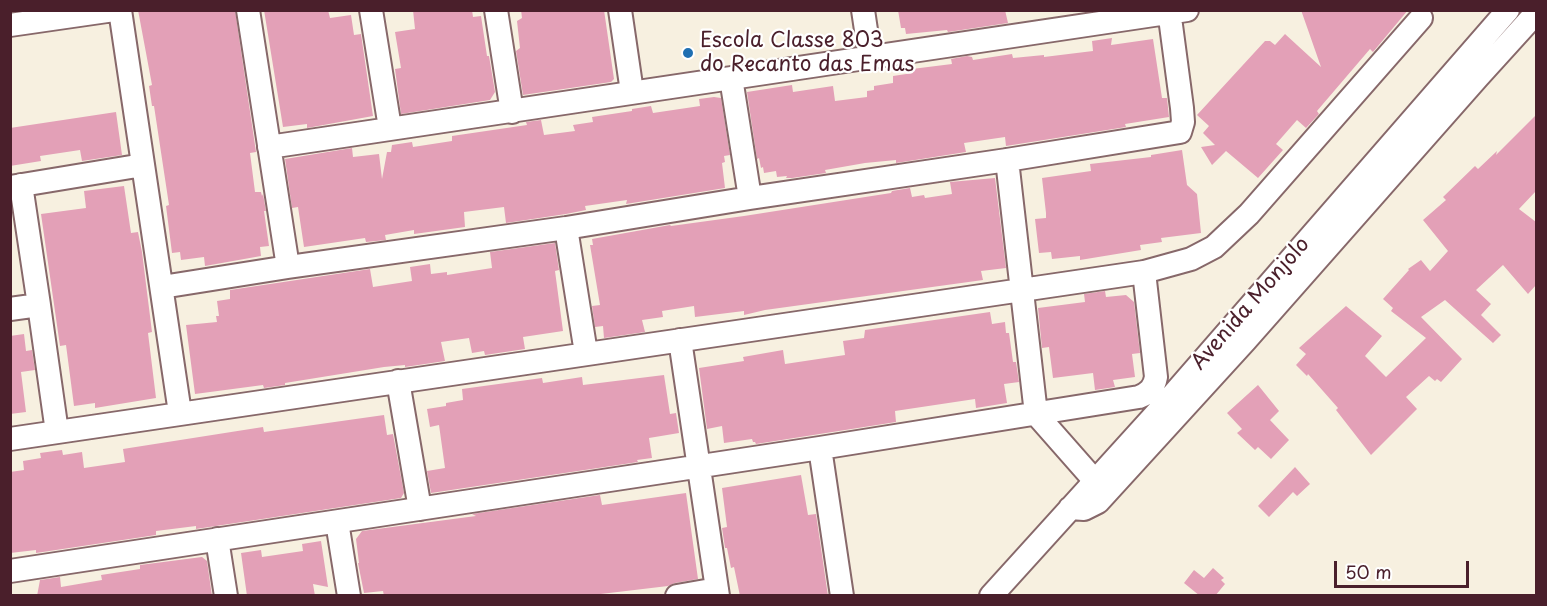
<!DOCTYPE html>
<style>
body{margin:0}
#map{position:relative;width:1547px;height:606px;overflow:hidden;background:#f7f0e0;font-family:"Playpen Sans",sans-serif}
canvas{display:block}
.frame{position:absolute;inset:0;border:12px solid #4a1f2b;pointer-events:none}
.scale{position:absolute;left:1334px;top:561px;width:135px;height:27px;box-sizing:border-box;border:3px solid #4a1f2b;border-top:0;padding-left:8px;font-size:18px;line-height:21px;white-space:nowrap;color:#4a1f2b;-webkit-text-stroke:4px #fff;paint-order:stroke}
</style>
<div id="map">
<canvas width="1547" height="606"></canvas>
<div class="frame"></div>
<div class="scale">50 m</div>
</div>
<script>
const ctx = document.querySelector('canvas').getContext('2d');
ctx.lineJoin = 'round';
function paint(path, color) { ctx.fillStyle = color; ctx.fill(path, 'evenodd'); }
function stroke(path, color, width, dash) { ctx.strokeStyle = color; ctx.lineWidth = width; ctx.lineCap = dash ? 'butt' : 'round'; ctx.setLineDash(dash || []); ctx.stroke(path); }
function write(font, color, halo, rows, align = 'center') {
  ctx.font = font + ' "Playpen Sans",sans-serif'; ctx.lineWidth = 4.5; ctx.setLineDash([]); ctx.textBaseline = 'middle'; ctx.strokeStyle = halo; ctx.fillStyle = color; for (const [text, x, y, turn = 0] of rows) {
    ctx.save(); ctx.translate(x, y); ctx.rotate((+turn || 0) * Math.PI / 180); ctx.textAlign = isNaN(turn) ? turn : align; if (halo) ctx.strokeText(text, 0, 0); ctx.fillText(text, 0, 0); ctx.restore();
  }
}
paint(new Path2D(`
 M138,10h97l21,142 -6,1 5,39h6l1,4 1,-2 3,17h-2l5,35 -9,1 1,9 -56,10 -1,-9 -23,3 -1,-8 -8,1 -6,-47 3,-1 -15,-99h-2l-3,-20 3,-1z
 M264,10h64l2,8 21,-3 3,20 7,-1 12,82 -66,12v-4l-24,3z
 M413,10h59l1,7 8,-1 6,40h2l6,36 -5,8 -89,14 -6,-45 6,-1 -6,-36 20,-3z
 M521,10h83l10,69 -3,3 -88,13 -7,-44 4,-3 -3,-27 5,-3z
 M898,10h107l3,13 -60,9 -1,-2 -41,4 -1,-6h-4z
 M1301,10h107l-35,42 -3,-3 -53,62 2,3 -13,14 -9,-8 -21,24 7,6 -25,28 -32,-27 -14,14 -11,-18 14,-2 -12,-12 6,-7 -12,-11 68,-74h5l5,4 10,-11 36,33z
 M1112,38l-1,7 42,-6 9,59h5l2,19 -44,7 1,3 -120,19 -1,-9 -41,6 2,9 -70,11v-3l-31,3 -40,7 1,3 -34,5h-6l1,-2 -10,1 -1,-6 -12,2 -1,-6 -2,1 -2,-10 -2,1 -10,-67 45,-7 1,7 40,-6 2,15 32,-4v-6l7,-1v-4l19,-3v-7l20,-3 -1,-4 40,-5 -1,-5 16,-3 5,1 1,3 39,-6 1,4 31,-3v2l49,-6 -1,-10z
 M714,97l7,1 9,57 -6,1 1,6 -3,1 3,25 -99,16 1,-4 -42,6 1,4 -20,4 -60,9 -2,-16 -40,5 1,15 -51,7v-4l-29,5 1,5 -20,2 -1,-4 -61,9 -6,-40 -6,1 -7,-49 67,-11 1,9 26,-3 3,25 5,-27h4l1,-7 20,-3 1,5 39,-6v-5l75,-11 -1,-3 15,-2 3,15 31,-4 -2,-6 20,-3 -1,-5 40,-6v-2l19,-3 2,7 47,-7 -1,-7z
 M116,112l6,43 -40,6 -2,-11 -40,6 1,5 -31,5v-38z
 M1536,115v76l-17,18 17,13v63l-8,9 -25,-29 -27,25 15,14 -10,11 20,20 -8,8 -48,-43 -24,17 41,42 -21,23 -4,-3 -2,2 -6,-5 -23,21 11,12 -46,46 -35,-45 2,-2 -30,-34 -1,2 -11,-11 10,-11 -7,-6 47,-42 36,30 -17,20 21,21 40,-39 -35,-27 2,-3 -10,-9 26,-29 -1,-1 13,-9 9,11 18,-20 -25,-31 23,-20 -3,-3 32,-31 3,3 19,-18 -1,4z
 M1182,150l5,35 10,9 4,39 -40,5 1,4 -22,3 1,5 -61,10v-4l-28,3 -1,-7 -12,1 -4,-34 11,-1v-5l-4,-35 49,-7 -1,-7 61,-7v-2z
 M995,178l11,90 -25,3 2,9 -218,30 -21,5v-4l-49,6 -1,-11 -32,5 1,6 -21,3 3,12 -41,6 -1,-12 -8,1 -3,-21 8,-1 -10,-60h3l-1,-6 78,-14 1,1 73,-10 147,-23 1,-2 18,-3 2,9 12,-2 1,3 27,-4 -2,-12z
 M124,186l7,47 7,-1 4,20 10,80 -4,1 8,65 -61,10v-5l-21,3 -8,-61 -6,1 -19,-132 45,-6 -2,-17z
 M555,243l4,27 -4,1 8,60 -40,6 2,12 -40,6 -1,-4 -12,2 -3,-15 -28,4 4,19 -40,6v-2l-21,2 -99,16v2l-21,3 -1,-3 -68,9 -9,-69 31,-3 -1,-6h3l-2,-15 13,-2v-9l140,-21 3,18 39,-6 -2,-14 20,-3 1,10 16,-2v3l45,-7 -2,-16z
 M1105,291l1,6 20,-2 8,7 6,51 -8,1 3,23 -22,3 2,7 -20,3 -2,-17 -40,5 -4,-31 -7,1 -4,-40 47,-6 -1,-8z
 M990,312l2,12 13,-2 1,11h3l4,29h3l3,20 -15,2 3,19 -31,5 -1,-9 -80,12 1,11 -140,22 -1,-2h-2l-1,-3 -28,4 -2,-17 -15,3 -8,-61 45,-7 -1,-4 40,-7 2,14 60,-9 -2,-14 21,-3 1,-8z
 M24,334l2,17 6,-1 3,20 -14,2 5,40 -16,2v-78z
 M664,375l6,39 6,-1 3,20 -30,5 3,20 -15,2 1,2 -207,31 -4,-22 18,-3 -6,-43 -9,2 -3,-18 19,-3v-3l17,-3 -1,-11 80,-11 1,5 39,-6 1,8z
 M1258,385l21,26 -9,9 19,20 -18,19 -13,-12 -3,3 -18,-17 5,-4 -15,-16z
 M384,415l3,20 6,-1 11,59 -3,5 -205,31v-3l-40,5v4l-120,18v-3l-26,3v-81l14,-2 -1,-9 18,-3 -1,-5 22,-3 1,5 19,-3 2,16 41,-6 -2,-13 140,-22 1,5z
 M1295,467l15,17 -13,12 -4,-4 -24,25 -11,-11z
 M801,475l7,40 8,-1 12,82h-88l-6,-29 -3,1 -4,-20h-2l-3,-20 5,-1 -5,-39z
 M686,493l12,86 -23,4 -7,3 -84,10h-200l-1,-5 -19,2 -6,-30h1l-3,-24 6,-8 114,-15 -4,-2 128,-19 2,10z
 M321,541l7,46 -15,-3 2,12h-68l-6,-43 20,-3 1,7 41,-6 -1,-7z
 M202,557l5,4 5,35h-175l3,-16 20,-3 1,10 41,-7 -1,-5 39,-6v-4z
 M1213,568l11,10 -3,2 4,4 -10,12h-15l-16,-13 10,-13 10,8z`), '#e3a0b7');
const minor = new Path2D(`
 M120,10l60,403
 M248,10l40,257
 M371,10l19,118
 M496,10l16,102
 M620,10l12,82
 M863,10l7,47
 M10,25l104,-15
 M731,78l19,120
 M269,147l918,-137
 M1007,160l29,254 59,67
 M21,185l18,120
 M10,187l133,-22
 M566,228l20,125
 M162,287l126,-20 278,-39 184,-30 257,-38 173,-28 3,-10 -1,-14 -13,-98
 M10,309l29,-4 18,127
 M680,340l38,256
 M398,381l22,128
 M10,439l1134,-167 47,-13 23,-12 35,-33 172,-196
 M820,448l22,148
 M1070,508l14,1 14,-7 147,-161 233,-264 58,-64
 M337,522l12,74
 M217,539l9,57
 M10,571l810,-123 319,-51c10,-4 15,-9 17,-20l-12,-105
 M677,596l40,-7
 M991,596l174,-192 343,-394`);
stroke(minor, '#87686a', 26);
stroke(minor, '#fff', 22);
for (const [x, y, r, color] of [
 [688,53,6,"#1f6fb2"]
]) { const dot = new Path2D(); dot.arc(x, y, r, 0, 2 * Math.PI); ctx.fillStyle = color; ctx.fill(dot); stroke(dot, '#fff', 2); }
write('21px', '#4a1f2b', '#fff', [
 ["Escola Classe 803",700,41],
 ["do Recanto das Emas",700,65]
], 'left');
write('21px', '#4a1f2b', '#fff', [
 ["Avenida Monjolo",1251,304,-49]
]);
</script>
